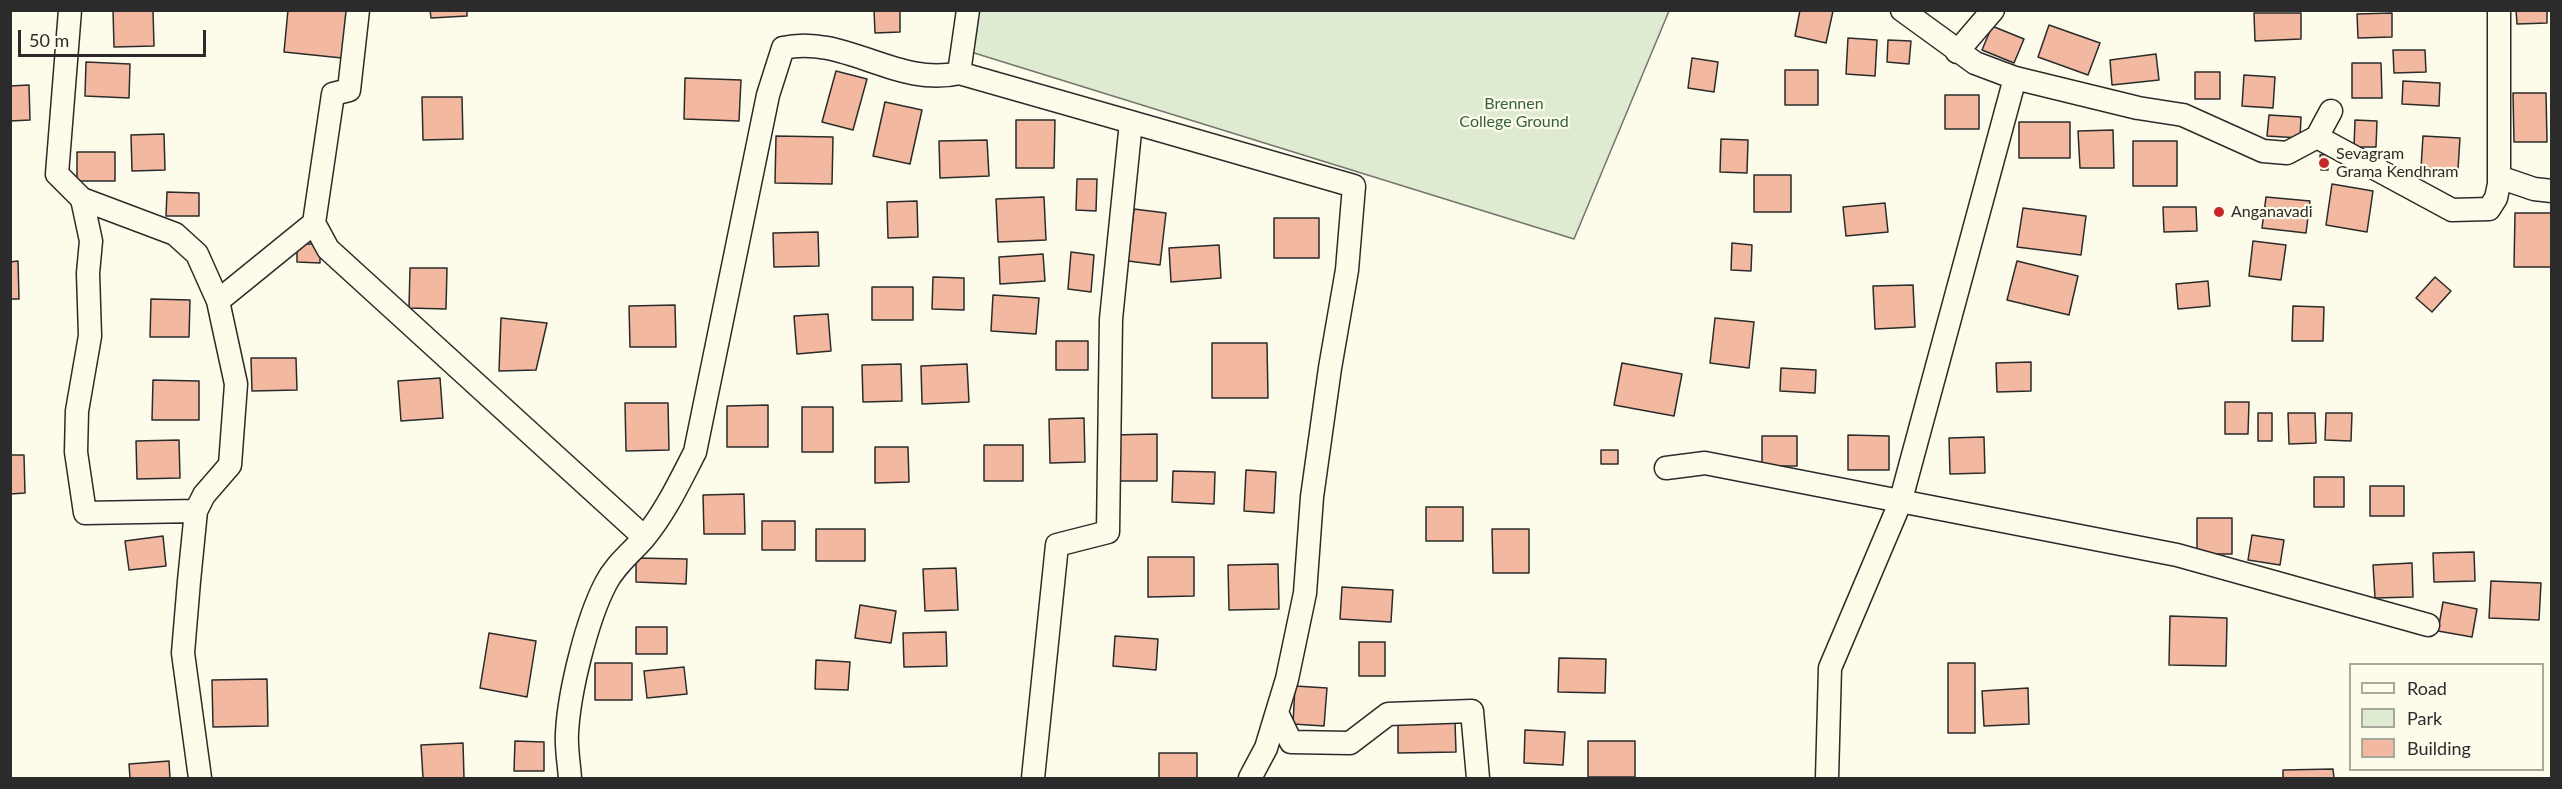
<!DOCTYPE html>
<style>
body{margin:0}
#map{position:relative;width:2562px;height:789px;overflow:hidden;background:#fdfbea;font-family:Lato,sans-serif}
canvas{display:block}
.frame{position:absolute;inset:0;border:12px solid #2b2b2b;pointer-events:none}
.legend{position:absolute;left:2349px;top:663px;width:195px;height:108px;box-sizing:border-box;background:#fdfbea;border:2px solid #a9a89e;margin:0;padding:8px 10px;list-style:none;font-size:18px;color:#2b2b2b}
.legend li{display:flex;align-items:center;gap:12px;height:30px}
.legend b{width:30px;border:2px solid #a9a89e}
.scale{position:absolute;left:18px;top:30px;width:188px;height:27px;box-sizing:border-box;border:3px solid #2b2b2b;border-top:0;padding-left:8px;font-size:18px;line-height:21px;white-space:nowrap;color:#2b2b2b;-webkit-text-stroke:4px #fdfbea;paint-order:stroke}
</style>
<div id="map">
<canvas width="2562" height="789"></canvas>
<div class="frame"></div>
<ul class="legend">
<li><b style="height:8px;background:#fdfbea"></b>Road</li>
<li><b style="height:16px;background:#deebd1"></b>Park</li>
<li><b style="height:16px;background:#f2b8a0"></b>Building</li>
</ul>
<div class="scale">50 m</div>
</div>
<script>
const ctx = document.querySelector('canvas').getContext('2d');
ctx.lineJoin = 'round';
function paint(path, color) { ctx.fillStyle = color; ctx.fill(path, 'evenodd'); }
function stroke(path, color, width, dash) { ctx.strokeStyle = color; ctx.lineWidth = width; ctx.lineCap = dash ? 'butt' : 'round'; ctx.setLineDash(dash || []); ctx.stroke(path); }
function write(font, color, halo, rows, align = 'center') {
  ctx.font = font + ' Lato,sans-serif'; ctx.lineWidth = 4.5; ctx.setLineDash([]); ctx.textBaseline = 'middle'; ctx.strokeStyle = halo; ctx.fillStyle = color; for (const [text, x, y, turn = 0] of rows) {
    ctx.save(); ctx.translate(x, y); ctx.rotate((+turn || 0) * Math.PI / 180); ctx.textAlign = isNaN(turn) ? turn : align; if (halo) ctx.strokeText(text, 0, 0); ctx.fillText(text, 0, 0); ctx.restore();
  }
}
const green = new Path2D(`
 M977,11h692l-95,228 -603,-187z`);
paint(green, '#deebd1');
stroke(green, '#74746e', 1.5);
const building = new Path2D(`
 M113,10h40l1,36 -40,1z
 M288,10h59l-5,48 -58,-6z
 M430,10h37v6l-36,2z
 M874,10h26v22l-25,1z
 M1800,10l33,1 -7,32 -31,-7z
 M2516,10h31v13l-30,1z
 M2254,13h47v26l-46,2z
 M2392,13v24l-34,1 -1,-24z
 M2049,25l51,18 -12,32 -50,-18z
 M1992,26l32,13 -10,24 -32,-13z
 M1848,38l29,2 -2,36 -29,-2z
 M1888,40l23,1 -2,23 -22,-2z
 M2393,50h32l1,22 -32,1z
 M2156,54l3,26 -47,5 -2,-25z
 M1692,58l26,4 -4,30 -26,-4z
 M86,62l44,2 -1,34 -44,-2z
 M2352,63h29l1,35h-30z
 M1785,70h33v35h-33z
 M836,71l31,8 -14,51 -31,-8z
 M2195,72h25v27h-25z
 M2244,75l31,2 -2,31 -31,-2z
 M685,78l56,2 -2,41 -55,-2z
 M2403,81l37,2 -1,23 -37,-2z
 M29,85l1,35 -20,1v-35z
 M2513,93h33l1,49h-33z
 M1945,95h34v34h-34z
 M422,97h40l1,42 -40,1z
 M885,102l37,8 -12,54 -37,-8z
 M2269,115l32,2 -1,21 -33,-2z
 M1016,120h39l-1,48h-38z
 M2355,120l22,1 -1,26h-22z
 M2019,122h51v36h-51z
 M2113,130l1,38h-34l-2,-37z
 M164,134l1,36 -33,1 -1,-36z
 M776,136l57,1 -1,47 -57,-1z
 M2423,136l37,2 -2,31 -37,-1z
 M1721,139l27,1 -1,33 -27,-1z
 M987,140l2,36 -49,2 -1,-37z
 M2133,141h44v45h-44z
 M77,152h38v29h-38z
 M2327,154l1,16h-7l-1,-15z
 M1754,175h37v37h-37z
 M1077,179h20l-1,32 -20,-1z
 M2332,184l41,7 -6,41 -41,-7z
 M167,192l32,1v23h-33z
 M1044,197l2,43 -48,2 -2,-43z
 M2266,197l44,4 -4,32 -44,-5z
 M917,201l1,36 -30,1 -1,-36z
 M1885,203l3,29 -42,4 -3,-29z
 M2163,207h33l1,24 -33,1z
 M2023,208l63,8 -5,39 -64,-8z
 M1134,209l32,4 -6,52 -32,-4z
 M2515,213h37v54h-38z
 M1274,218h45v40h-45z
 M818,232l1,34 -45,1 -1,-34z
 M2253,241l33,4 -5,35 -32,-4z
 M1732,243l20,2 -1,26 -20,-1z
 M297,244h23v19l-23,-1z
 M1219,245l2,33 -50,4 -2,-34z
 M1071,252l23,3 -3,37 -23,-3z
 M1043,254l2,27 -45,3 -1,-27z
 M18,261l1,38h-9v-37z
 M2017,261l61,15 -9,39 -62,-15z
 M410,268h37l-1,41 -37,-1z
 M933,277l31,1v32l-32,-1z
 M2435,277l16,14 -19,21 -16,-14z
 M2208,281l2,25 -32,3 -2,-25z
 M1913,285l2,42 -40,2 -2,-43z
 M872,287h41v33h-41z
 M993,295l46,3 -3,36 -45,-3z
 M151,299l39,1 -1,37h-39z
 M675,305l1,42h-46l-1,-41z
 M2293,306l31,1 -1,34h-31z
 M828,314l3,37 -34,3 -3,-38z
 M501,318l46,5 -11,47 -37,1z
 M1715,318l39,4 -5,46 -39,-5z
 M1056,341h32v29h-32z
 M1212,343h55l1,55h-56z
 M251,358h45l1,32 -45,1z
 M2031,362v29l-34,1 -1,-29z
 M1622,363l60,11 -8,42 -60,-11z
 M901,364l1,37 -39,1 -1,-37z
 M967,364l2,38 -47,2 -1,-38z
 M1781,368l35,2 -1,23 -35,-2z
 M440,378l3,40 -42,3 -3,-40z
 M153,380l46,1v39h-47z
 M2225,402h24l-1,32h-23z
 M625,403h43l1,47 -43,1z
 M768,405v42h-41v-41z
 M802,407h31v45h-31z
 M2258,413h14v28h-14z
 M2288,413h27l1,30 -27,1z
 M2326,413h26l-1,28 -26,-1z
 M1084,418l1,44 -35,1 -1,-44z
 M1157,434v47h-43l-1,-46z
 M1848,435l41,1v34h-41z
 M1762,436h35v30h-35z
 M1984,437l1,36 -35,1 -1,-36z
 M179,440l1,38 -43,1 -1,-38z
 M984,445h39v36h-39z
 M875,447h33l1,35 -34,1z
 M1601,450h17v14h-17z
 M10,455h14l1,38 -15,1z
 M1246,470l30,2 -2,41 -30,-2z
 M1173,471l42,1 -1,32 -42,-2z
 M2314,477h30v30h-30z
 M2370,486h34v30h-34z
 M744,494l1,40h-41l-1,-39z
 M1426,507h37v34h-37z
 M2197,518h35v36h-35z
 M762,521h33v29h-33z
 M816,529h49v32h-49z
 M1492,529h37v44h-36z
 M2252,535l32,5 -4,25 -32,-5z
 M163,536l3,30 -37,4 -4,-29z
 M2474,552l1,29 -41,1 -1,-29z
 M1148,557h46v39l-46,1z
 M636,558l51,1 -1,25 -50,-2z
 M2412,563l1,34 -38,1 -2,-33z
 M1278,564l1,45 -50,1 -1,-45z
 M956,568l2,42 -33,1 -2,-42z
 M2491,581l50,2 -2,37 -50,-2z
 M1342,587l51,3 -2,32 -51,-3z
 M2443,602l34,7 -5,28 -34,-6z
 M860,605l36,6 -5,32 -36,-5z
 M2170,616l57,2 -1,48 -57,-1z
 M636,627h31v27h-31z
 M946,632l1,34 -43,1 -1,-34z
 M489,633l47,8 -9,56 -47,-9z
 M1115,636l43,3 -2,31 -43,-4z
 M1359,642h26v34h-26z
 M1559,658l47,1 -1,34 -47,-1z
 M816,660l34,2 -2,28 -33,-1z
 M595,663h37v37h-37z
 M1948,663h27v70h-27z
 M684,667l3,27 -40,4 -3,-27z
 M267,679l1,47 -55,1 -1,-47z
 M1295,686l32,2 -3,38 -31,-2z
 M2028,688l1,36 -45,2 -2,-35z
 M1455,722l1,30 -58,1v-30z
 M1525,730l40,2 -2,33 -39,-2z
 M515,741l29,1v29h-30z
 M1588,741h47v36h-47z
 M463,743l1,35h-41l-2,-33z
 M1159,753h38v25h-38z
 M169,761l1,17h-40l-1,-14z
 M2333,769l1,9h-51v-8z`);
paint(building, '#f2b8a0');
stroke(building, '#2b2b2b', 1.5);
const minor = new Path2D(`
 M70,10l-13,164 25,25 93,35 22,20 21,47 18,83 -6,81 -26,30 -8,16 -7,70 -6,72 17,125
 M968,10l-9,63 172,49 -20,197 -3,213 -51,13 -24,233
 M1957,52l36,-42
 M2015,78l123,30 45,7 80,36 24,2 30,-16 14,-26
 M1131,122l223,64 -7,84 -17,98 -18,129 -7,96 -18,86 -21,69 -16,30
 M2317,137l135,73 37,-1 7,-11 3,-14v-174
 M2499,177l35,12 18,2
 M82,199l9,42 -3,32 2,63 -13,75 -1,41 9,61 111,-2
 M314,223l19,-129 16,-4 9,-80
 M218,301l96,-78 14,26 316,288
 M1666,468l39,-5 472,92 251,70
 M1277,713l14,29 59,1 38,-29 84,-3 6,67
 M570,778c-1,-14 -4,-30 -3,-45 2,-41 20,-114 39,-150 9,-18 25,-30 38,-45 21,-25 36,-57 51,-86l73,-357 15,-47c61,-14 115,40 176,25
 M1827,778l3,-110 70,-165 115,-425 -40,-15 -73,-53`);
stroke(minor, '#2b2b2b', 25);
stroke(minor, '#fdfbea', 22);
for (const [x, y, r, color] of [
 [2324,163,6,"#c62828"],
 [2219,212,6,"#c62828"]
]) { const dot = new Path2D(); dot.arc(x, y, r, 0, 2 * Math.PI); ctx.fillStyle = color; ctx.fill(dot); stroke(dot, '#fdfbea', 2); }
write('16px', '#34623c', '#fdfbea', [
 ["Brennen",1514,104],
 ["College Ground",1514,122]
]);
write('16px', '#2b2b2b', '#fdfbea', [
 ["Sevagram",2336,154],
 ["Grama Kendhram",2336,172],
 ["Anganavadi",2231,212]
], 'left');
</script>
